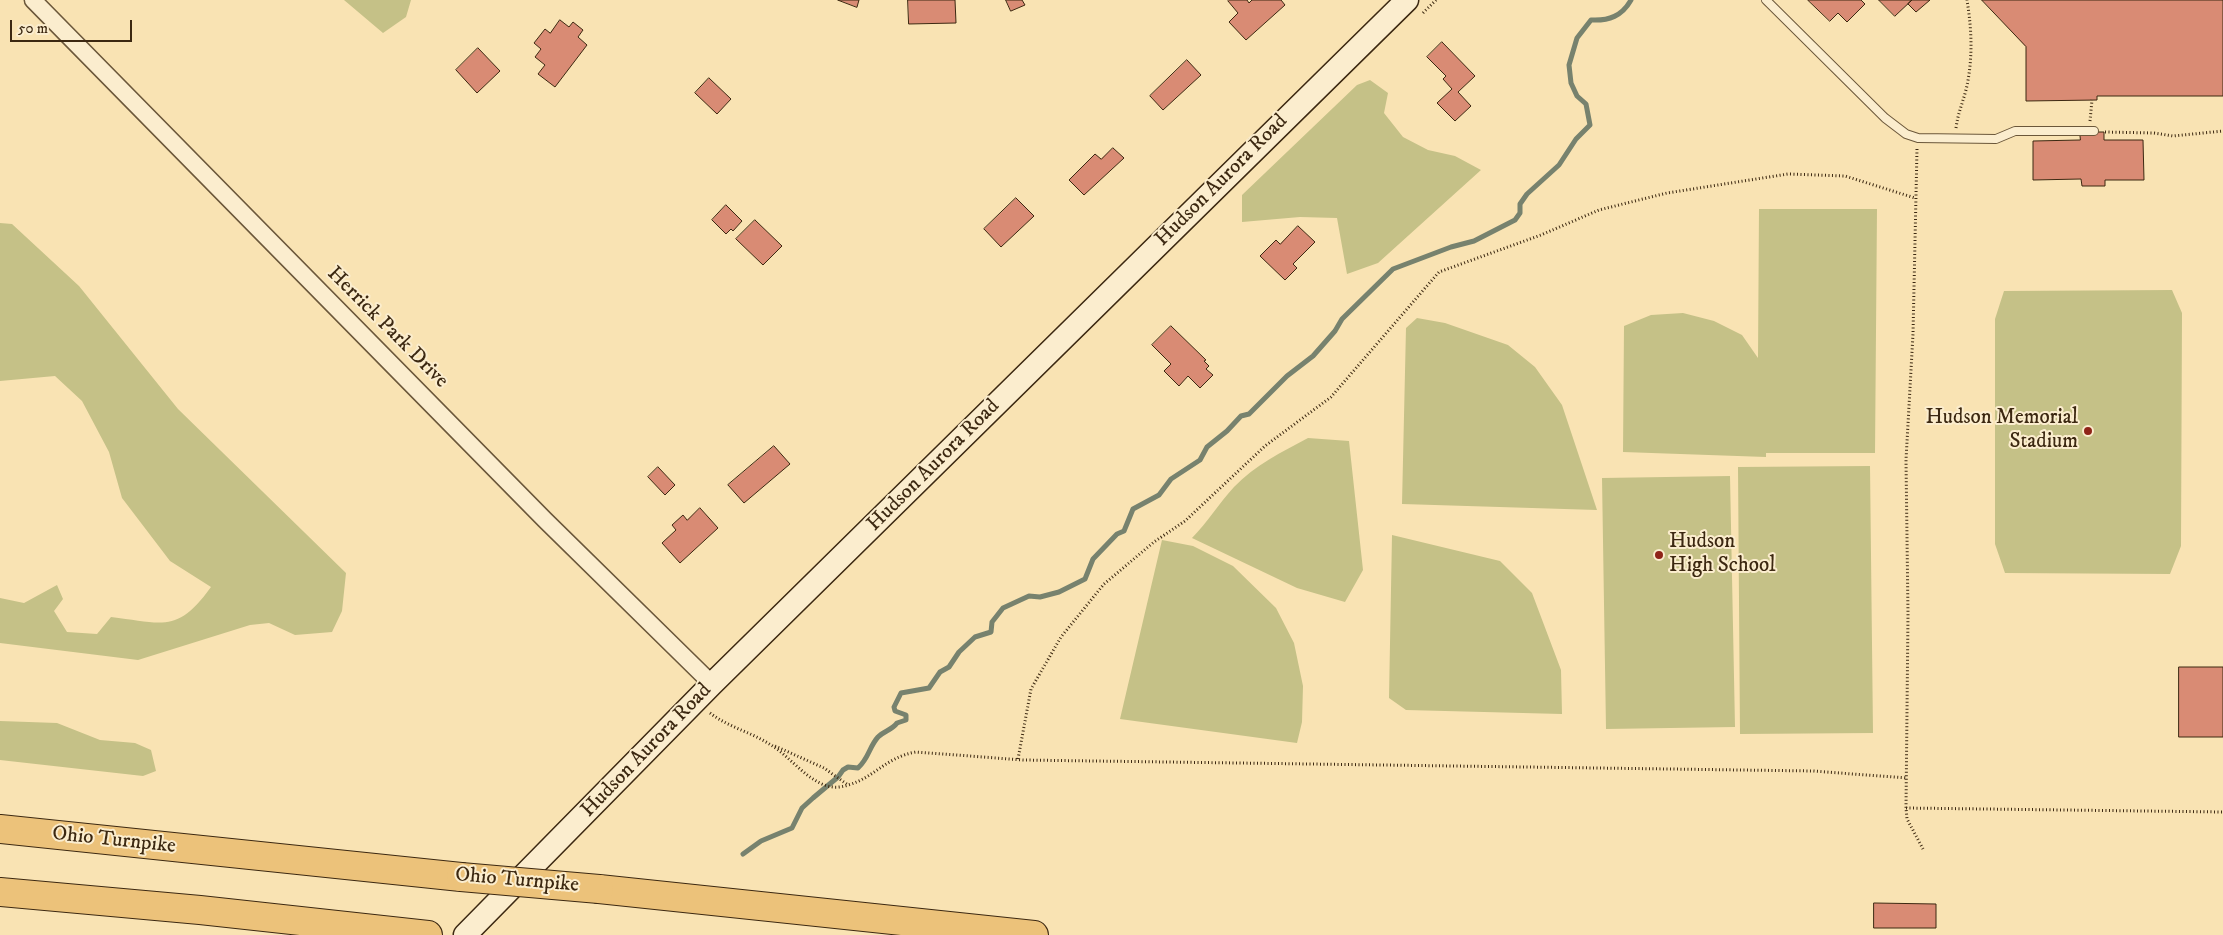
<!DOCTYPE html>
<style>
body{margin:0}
#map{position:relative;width:2223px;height:935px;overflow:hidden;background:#f9e3b3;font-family:"IM FELL DW Pica",serif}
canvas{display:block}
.scale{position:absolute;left:10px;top:20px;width:122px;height:22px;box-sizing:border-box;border:2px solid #3c2811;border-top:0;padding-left:6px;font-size:15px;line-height:18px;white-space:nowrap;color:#3c2811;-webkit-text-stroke:4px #fbedce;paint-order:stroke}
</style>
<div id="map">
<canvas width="2223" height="935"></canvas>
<div class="scale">50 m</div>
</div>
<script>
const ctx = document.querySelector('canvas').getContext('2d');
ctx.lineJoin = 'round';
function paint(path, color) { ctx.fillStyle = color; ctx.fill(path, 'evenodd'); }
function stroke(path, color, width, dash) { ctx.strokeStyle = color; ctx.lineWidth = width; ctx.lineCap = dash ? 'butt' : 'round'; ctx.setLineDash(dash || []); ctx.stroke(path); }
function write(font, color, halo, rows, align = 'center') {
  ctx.font = font + ' "IM FELL DW Pica",serif'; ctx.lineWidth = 4; ctx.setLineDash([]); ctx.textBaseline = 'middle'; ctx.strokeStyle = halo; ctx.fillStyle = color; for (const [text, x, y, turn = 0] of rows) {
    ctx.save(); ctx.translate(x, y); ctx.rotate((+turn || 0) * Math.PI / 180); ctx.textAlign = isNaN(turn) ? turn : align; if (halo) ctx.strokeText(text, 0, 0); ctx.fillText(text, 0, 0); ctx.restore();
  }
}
paint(new Path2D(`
 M344,0h67l-5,17 -23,16z
 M1370,80l18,13 -4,20 19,24 25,13 27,6 26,14 -103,93 -31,11 -10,-56 -37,-1 -58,5v-27l115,-110z
 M1759,209h118l-2,244h-109v4l-143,-5 1,-126 27,-11 32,-2 31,8 28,14 16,23z
 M0,223l12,1 67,62 99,123 168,164 -4,38 -10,21 -37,3 -26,-12 -19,2 -112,35 -138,-17v-45l24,5 33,-18 6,14 -9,12 13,21 30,2 14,-17c52,6 66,17 100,-30l-41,-26 -48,-63 -13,-46 -27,-51 -27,-25 -55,5z
 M2172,290l10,23 -1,233 -11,28 -165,-1 -10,-29v-225l9,-28z
 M1417,318l28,5 63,22 27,22 27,38 35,105 -195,-6 4,-176z
 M1308,438l41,3 14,129 -18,32 -48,-14 -105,-50c16,-16 27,-35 42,-51 21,-22 48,-35 74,-49z
 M1870,466l3,267 -133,1 -2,-267z
 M1730,476l5,251 -129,2 -4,-251z
 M1392,535l108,26 32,32 29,77 1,44 -156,-4 -17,-12z
 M1162,540l31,6 40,20 43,42 18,35 9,43 -1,36 -5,21 -177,-24z
 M0,721l57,2 43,17 35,3 16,7 5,21 -13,5 -143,-16z`), '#c5c187');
stroke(new Path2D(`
 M743,854l18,-13 31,-13 10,-20 11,-10 25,-21 5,-7 5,-3 10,1c11,-10 11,-21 20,-31 6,-6 14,-7 19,-14l9,-3v-5l-11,-4 -1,-4 7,-14 28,-5 11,-16 9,-5 10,-15 16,-15 16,-5 1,-10 11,-14 26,-12 11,1 19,-5 26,-13 8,-20 24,-25 7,-3 9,-22 26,-14 12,-16 29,-19 7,-13 20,-16 14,-15 8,-2 38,-38 26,-20 22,-25 7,-12 51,-50 58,-22 23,-6 41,-21 5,-7v-9l7,-10 32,-29 17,-26 14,-14 -4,-21 -9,-8 -6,-13 -2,-18 8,-27 14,-18c18,1 31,-4 40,-20`), '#77826e', 5);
const building = new Path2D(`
 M838,0h21l-2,7z
 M908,0h47l1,23 -47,1z
 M1006,0h16l3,5 -14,6z
 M1229,0h18l2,3 3,-3h29l4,5 -39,35 -17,-18 9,-9 -10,-12z
 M1808,0h53l4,4 -18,18 -9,-9 -8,8z
 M1879,0h33l-17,16z
 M1912,0h18l-14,12 -8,-8z
 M1982,0h241v96h-126v4l-71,1v-54z
 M560,20l9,7 4,-5 10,8 -5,7 9,8 -32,42 -17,-13 7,-9 -10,-8 6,-8 -7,-6 11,-14 5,4z
 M1442,42l33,34 -17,16 13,14 -16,15 -18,-18 15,-14 -9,-10 3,-3 -19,-19z
 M478,48l22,23 -23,22 -21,-23z
 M1187,60l14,15 -38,35 -13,-14z
 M709,78l22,21 -14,15 -22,-21z
 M2080,132h24v8h39l1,40h-39v6h-23l-1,-7 -48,1v-39l47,-1z
 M1113,148l11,10 -40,37 -15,-15 26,-26 6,5z
 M1016,198l18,18 -33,31 -17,-18z
 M726,205l16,16 -9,10 -2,-2 -5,5 -14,-14z
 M755,220l27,26 -19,19 -27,-26z
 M1298,226l17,16 -22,22 4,4 -12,12 -25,-24 16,-16 4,4z
 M1171,326l35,34 -2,1 5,5 -3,3 7,6 -13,13 -12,-12 -9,10 -15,-15 7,-7 -19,-19z
 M774,446l16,18 -46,39 -16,-18z
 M658,467l17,18 -10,10 -17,-18z
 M700,508l18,20 -38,35 -18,-20 14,-13 -4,-5 11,-10 4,5z
 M2179,667h44v70h-44z
 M1874,903l62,1v24h-62z`);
paint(building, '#d98b74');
stroke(building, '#3c2811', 1);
const lane = new Path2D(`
 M1766,0l119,118 21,16 12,4 78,1 19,-8h79`);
const street = new Path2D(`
 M33,0l512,520 167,164`);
const secondary = new Path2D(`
 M465,935l247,-251 695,-684`);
const highway = new Path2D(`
 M0,829l461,48
 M599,889l435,46
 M0,892l200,18 228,25`);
stroke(lane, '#6b573a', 10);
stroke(street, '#6b573a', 19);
stroke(secondary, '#3c2811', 25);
stroke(highway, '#3c2811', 30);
stroke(new Path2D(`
 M1423,13l13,-13
 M2090,121l2,-21
 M1956,128c2,-15 6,-23 10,-38 7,-30 6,-59 1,-90
 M2105,132l49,1 19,3 50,-5
 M1917,149l-4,185 -7,126 2,154 -2,194 1,11 16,30
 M710,713c18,14 41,19 61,32 18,11 31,30 51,39 9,4 17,4 26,1 26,-7 38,-28 68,-33l107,8 790,11 94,7
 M775,746l49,22 24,17
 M1018,759l13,-70 30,-52 43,-53 50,-42 31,-21 80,-75 66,-49 108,-125 102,-37 58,-25 68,-17 121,-19 57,2 70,22
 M1906,808l317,4`), '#3c2811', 3, [1, 2.5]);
stroke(lane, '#fbedce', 8);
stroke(street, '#fbedce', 16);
stroke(secondary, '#fbedce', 22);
stroke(highway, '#ecc27a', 28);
const highwayBridge = new Path2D(`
 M461,877l138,12`);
stroke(highwayBridge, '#3c2811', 30, []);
stroke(highwayBridge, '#ecc27a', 28);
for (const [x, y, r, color] of [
 [2088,431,5,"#8f2418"],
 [1659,555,5,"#8f2418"]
]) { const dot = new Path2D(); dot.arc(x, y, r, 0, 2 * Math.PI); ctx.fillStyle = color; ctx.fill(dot); stroke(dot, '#fbedce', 2); }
write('21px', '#3c2811', '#fbedce', [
 ["Hudson Aurora Road",1222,181,-45],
 ["Herrick Park Drive",387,328,45],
 ["Hudson Aurora Road",934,466,-45],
 ["Hudson Aurora Road",647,751,-46],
 ["Ohio Turnpike",114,841,6],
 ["Ohio Turnpike",517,881,5]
]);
write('21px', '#3c2811', '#fbedce', [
 ["Hudson Memorial",2078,419],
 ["Stadium",2078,443],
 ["Hudson",1669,543,"left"],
 ["High School",1669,567,"left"]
], 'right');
</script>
